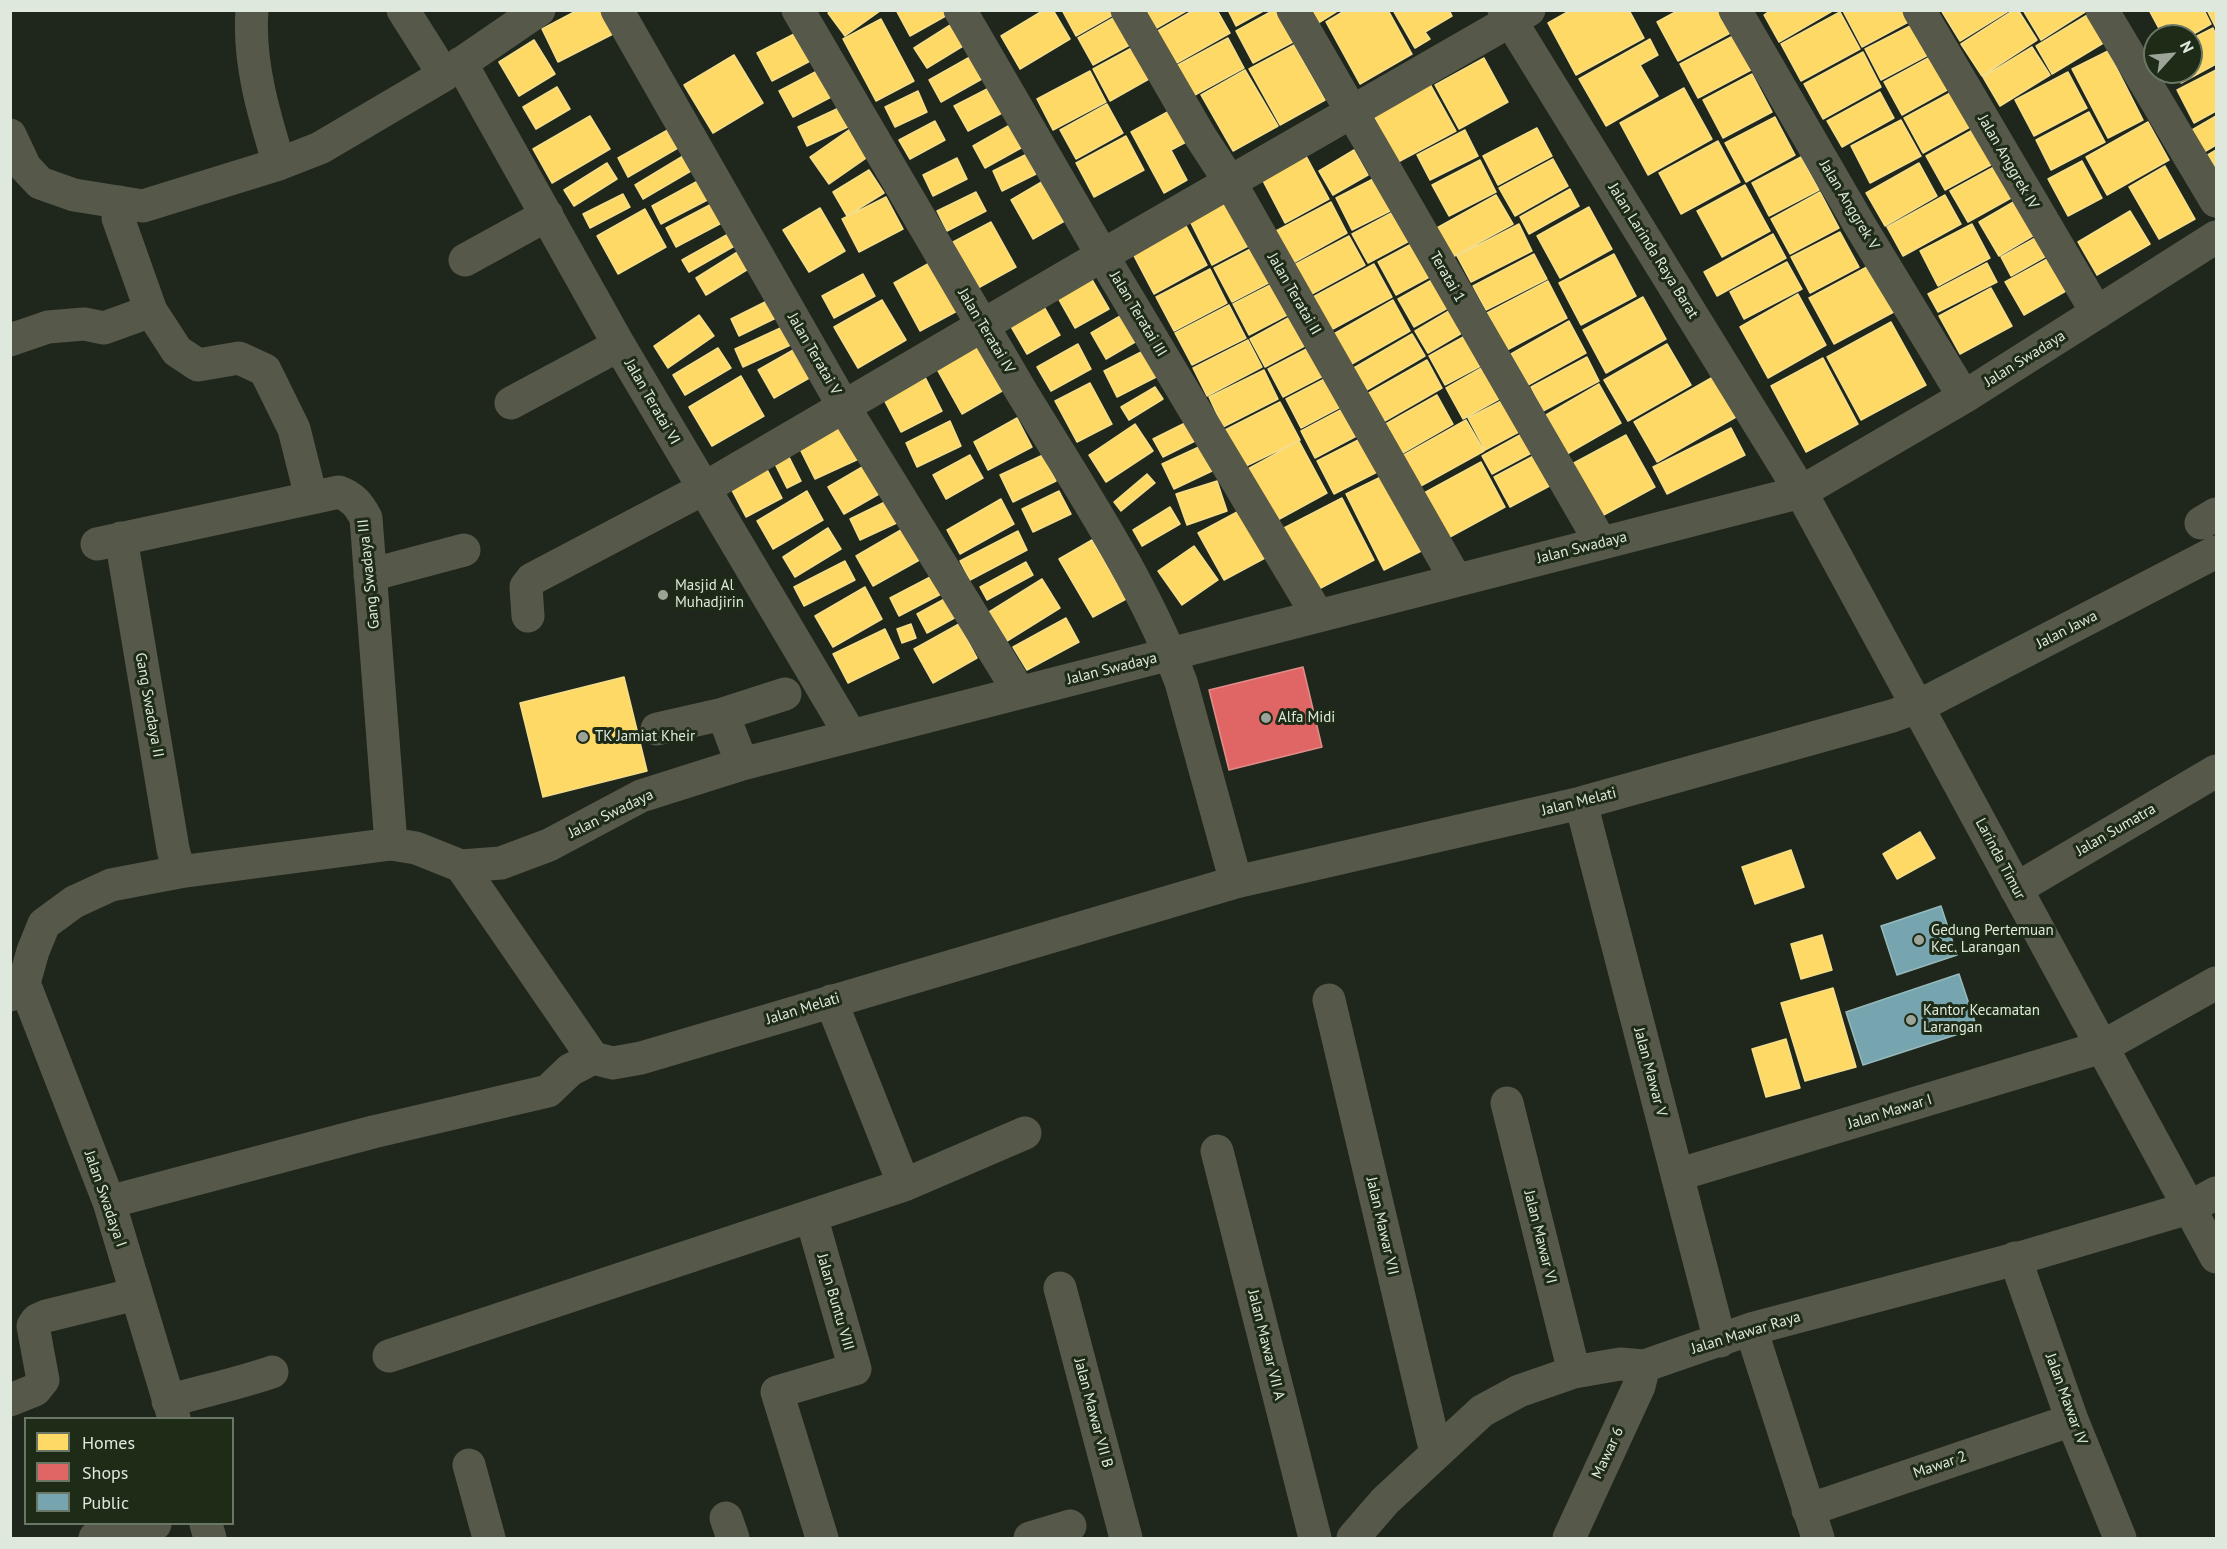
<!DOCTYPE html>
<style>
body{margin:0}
#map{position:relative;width:2227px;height:1549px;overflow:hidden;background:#1f261c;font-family:"PT Sans",sans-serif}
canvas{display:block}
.frame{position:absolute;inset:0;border:12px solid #dfe8dc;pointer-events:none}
.legend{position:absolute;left:24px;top:1417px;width:210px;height:108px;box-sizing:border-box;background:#1d2b17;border:2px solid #6b7766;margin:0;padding:8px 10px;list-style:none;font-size:18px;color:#dfe8dc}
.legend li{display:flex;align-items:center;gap:12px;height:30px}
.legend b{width:30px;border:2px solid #6b7766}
.north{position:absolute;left:2143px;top:24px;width:60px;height:60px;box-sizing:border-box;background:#1d2b17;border:2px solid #6b7766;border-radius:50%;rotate:63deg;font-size:16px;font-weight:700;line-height:24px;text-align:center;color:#dfe8dc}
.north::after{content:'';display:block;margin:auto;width:21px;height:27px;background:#9ca499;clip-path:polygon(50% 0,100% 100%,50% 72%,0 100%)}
</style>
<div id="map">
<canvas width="2227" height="1549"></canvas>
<div class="frame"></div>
<ul class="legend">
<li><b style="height:16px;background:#ffd966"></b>Homes</li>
<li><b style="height:16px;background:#e06666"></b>Shops</li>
<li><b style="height:16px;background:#76a5af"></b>Public</li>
</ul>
<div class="north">N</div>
</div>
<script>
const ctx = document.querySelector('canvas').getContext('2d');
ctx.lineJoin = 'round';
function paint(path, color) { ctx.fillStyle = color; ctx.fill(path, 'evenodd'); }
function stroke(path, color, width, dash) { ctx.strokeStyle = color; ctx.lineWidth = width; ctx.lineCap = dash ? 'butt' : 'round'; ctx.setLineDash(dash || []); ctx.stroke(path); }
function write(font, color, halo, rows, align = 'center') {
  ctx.font = font + ' "PT Sans",sans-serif'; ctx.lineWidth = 6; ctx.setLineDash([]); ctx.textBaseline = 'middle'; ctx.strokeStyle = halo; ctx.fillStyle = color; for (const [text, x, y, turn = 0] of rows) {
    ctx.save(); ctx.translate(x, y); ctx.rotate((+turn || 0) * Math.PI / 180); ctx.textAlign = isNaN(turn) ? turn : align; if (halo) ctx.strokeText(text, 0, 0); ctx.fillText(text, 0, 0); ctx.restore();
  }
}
const homes = new Path2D(`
 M578,10h23l12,24 -55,28 -16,-33z
 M832,10h48v1l-35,25 -17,-23z
 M896,10h54l1,3 -41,23z
 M1044,10h9l17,29 -50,30 -19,-33z
 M1062,10h58v1l-44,25z
 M1144,10h44l-33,19z
 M1194,10h23l13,23 -55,31 -19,-32z
 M1228,10h37l-29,16z
 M1274,10h2l17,32 -40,21 -17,-32z
 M1307,10h32l-24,15z
 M1346,10h42l24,44 -52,30 -34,-62z
 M1393,10h56l3,6 -27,16 5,7 -15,9z
 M1571,10h58l15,28 -68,37 -28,-52z
 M1679,10h41l12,22 -54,29 -21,-39z
 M1771,10h63l-55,32 -15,-27z
 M1907,10l5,10 -50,27 -19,-36z
 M1941,10h69l-50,31z
 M2014,10h4l19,30 -55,36 -21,-32z
 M2023,10h65l-47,30z
 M2149,10h55l7,14 -21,12h-27z
 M2207,10h9v18z
 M1840,12l20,37 -59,32 -20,-37z
 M1122,13l15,28 -44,24 -15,-27z
 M2089,14l16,28 -53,32 -16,-28z
 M881,19l33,62 -38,20 -33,-62z
 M955,22l13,21 -41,25 -13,-20z
 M1914,24l16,30 -49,26 -16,-31z
 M2213,28l3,7v29l-35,19 -5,-11h15v-33z
 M800,31l14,28 -42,22 -15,-28z
 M1733,36l18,34 -53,28 -18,-34z
 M1228,38l16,30 -51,28 -17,-30z
 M1650,39l8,16 -18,10 18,31 -52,30 -27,-47z
 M534,40l21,34 -36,22 -20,-34z
 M1139,44l17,31 -46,26 -17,-32z
 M1294,45l31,55 -45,25 -31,-56z
 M2032,47l18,28 -50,31 -17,-29z
 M2108,51l35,69 -35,18 -36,-69z
 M1863,52l18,35 -58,32 -19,-35z
 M977,53l12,22 -48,27 -12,-22z
 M734,55l29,48 -50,30 -29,-48z
 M1932,56l17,33 -47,26 -18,-33z
 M1484,58l24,44 -49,27 -24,-44z
 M819,70l14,26 -40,21 -14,-26z
 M1245,70l33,56 -45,25 -32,-56z
 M2216,70v41l-22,12 -17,-33z
 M1090,71l16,31 -53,28 -16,-31z
 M2068,72l19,36 -53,28 -19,-36z
 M1752,74l20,38 -49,26 -20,-38z
 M1430,84l26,47 -58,31 -25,-47z
 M557,87l13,22 -34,20 -13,-22z
 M991,87l13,25 -36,19 -14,-25z
 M1684,88l28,51 -64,36 -28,-52z
 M918,91l9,21 -32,15 -10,-20z
 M1880,92l14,26 -52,29 -15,-26z
 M1952,92l18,35 -47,26 -19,-35z
 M1107,104l16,29 -47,26 -16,-29z
 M841,107l9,19 -43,20 -9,-19z
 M1173,109l17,31 -19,10 16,30 -23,13 -33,-61z
 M2089,112l16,30 -54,28 -15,-30z
 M590,116l20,33 -58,34 -19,-34z
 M2216,116v29l-12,7 -12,-22z
 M1775,117l20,38 -49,27 -21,-39z
 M1901,120l20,36 -51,27 -19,-37z
 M935,121l10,19 -35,19 -11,-19z
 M1017,121l13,22 -45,25 -12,-22z
 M2148,122l21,38 -62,35 -21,-38z
 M673,127l10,18 -55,32 -10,-19z
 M853,127l19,27 -43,30 -19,-27z
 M1978,127l20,34 -53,29 -19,-34z
 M1537,128l15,28 -54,29 -15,-29z
 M1465,130l13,26 -48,24 -13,-25z
 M1126,136l18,34 -50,27 -18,-34z
 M1718,141l22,41 -59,32 -22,-41z
 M1354,150l14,25 -35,20 -14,-24z
 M2216,150v26l-10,-20z
 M688,153l8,15 -53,31 -8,-14z
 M1027,154l9,20 -34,17 -9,-20z
 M1305,154l24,45 -44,24 -24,-46z
 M1801,157l18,33 -50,26 -17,-33z
 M957,158l10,21 -34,17 -10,-21z
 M1553,159l15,27 -53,30 -16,-28z
 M1480,160l16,32 -47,24 -17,-31z
 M2082,161l20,37 -34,18 -20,-37z
 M2003,162l17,31 -52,29 -18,-31z
 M607,163l10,16 -43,27 -10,-16z
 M1919,163l18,33 -52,30 -19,-33z
 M2165,166l30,53 -36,20 -30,-52z
 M869,170l15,23 -37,23 -14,-24z
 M707,176l10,19 -56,29 -9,-18z
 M1379,176l17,32 -44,22 -16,-32z
 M1045,180l23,39 -35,20 -22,-39z
 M1745,185l25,46 -48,26 -25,-46z
 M1570,189l9,17 -50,28 -9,-17z
 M976,192l10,19 -39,20 -10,-20z
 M1820,192l19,36 -49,26 -19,-35z
 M623,194l7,13 -40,21 -7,-14z
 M1496,195l17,29 -62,34 -16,-29z
 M1945,195l16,29 -58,32 -16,-29z
 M886,197l17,32 -44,23 -17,-33z
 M2022,197l19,34 -42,25 -20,-34z
 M723,198l10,19 -57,30 -10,-19z
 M1231,199l23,44 -42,22 -22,-44z
 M1331,202l16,31 -54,30 -17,-32z
 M1589,207l23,42 -52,29 -23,-42z
 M820,208l25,43 -36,21 -26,-42z
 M645,209l21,38 -48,27 -21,-38z
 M1397,210l16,29 -45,24 -16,-29z
 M2130,211l20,33 -53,31 -19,-33z
 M991,222l25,45 -38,21 -25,-46z
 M1185,224l22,41 -53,29 -22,-42z
 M1519,224l13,27 -61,31 -14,-26z
 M1972,224l18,34 -52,28 -18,-35z
 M739,228l6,12 -56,32 -7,-12z
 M1840,232l19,35 -49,26 -19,-36z
 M2046,232l11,18 -46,26 -10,-19z
 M1773,234l13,24 -69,38 -13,-24z
 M1349,236l16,29 -55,30 -16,-30z
 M1417,241l18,33 -39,21 -18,-33z
 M1258,245l18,34 -44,23 -18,-34z
 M747,246l11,17 -52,32 -10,-17z
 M2060,252l18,32 -54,31 -19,-33z
 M1534,254l13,25 -61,31 -13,-24z
 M1614,254l22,42 -55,29 -22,-42z
 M933,261l26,49 -39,21 -26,-48z
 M1878,261l25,46 -69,37 -25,-46z
 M1787,262l15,27 -58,30 -14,-27z
 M1987,263l10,19 -59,30 -10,-18z
 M1374,264l18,33 -61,33 -18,-33z
 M1210,269l17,34 -53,28 -18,-34z
 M863,274l12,22 -41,22 -12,-22z
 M1437,277l16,28 -39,22 -16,-28z
 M1091,278l18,31 -34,19 -17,-30z
 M1278,281l15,31 -44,23 -16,-31z
 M1548,281l19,37 -60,32 -20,-37z
 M1991,288l21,38 -52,28 -21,-38z
 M1798,294l28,51 -58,33 -28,-51z
 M1643,297l23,42 -60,34 -23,-43z
 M771,299l9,17 -41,20 -8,-17z
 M882,300l24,40 -48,28 -24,-41z
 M1393,300l17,31 -60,34 -18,-30z
 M1042,303l18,32 -33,19 -18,-31z
 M1229,305l17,33 -54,27 -17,-32z
 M1454,308l13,22 -39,23 -13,-22z
 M1127,312l15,26 -36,21 -15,-26z
 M1299,312l15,29 -49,26 -15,-28z
 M699,315l15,21 -46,32 -14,-22z
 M1569,321l17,32 -58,32 -17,-31z
 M1891,322l35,63 -65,35 -34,-63z
 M789,324l8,18 -54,25 -8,-18z
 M1474,331l16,30 -45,24 -16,-29z
 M1412,334l13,22 -60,35 -13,-22z
 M979,335l30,52 -47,27 -29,-52z
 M1248,340l14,27 -55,29 -14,-28z
 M1078,344l13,25 -40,22 -14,-24z
 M1316,344l15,28 -48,25 -15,-28z
 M1667,344l24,41 -63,36 -24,-41z
 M802,345l16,28 -44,25 -16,-28z
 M718,348l13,20 -46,27 -12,-20z
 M1149,348l13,26 -45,23 -13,-26z
 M1587,357l12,24 -56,30 -12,-24z
 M1823,358l35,66 -52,28 -35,-66z
 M1427,360l15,28 -59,34 -16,-28z
 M1492,362l18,31 -47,26 -17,-31z
 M1264,370l14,29 -55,28 -14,-30z
 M923,373l19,38 -41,21 -20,-38z
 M1334,374l14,29 -47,25 -15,-29z
 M741,376l23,40 -52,30 -23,-39z
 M1713,377l23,40 -79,45 -23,-40z
 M1090,383l22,41 -35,18 -22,-41z
 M1599,384l22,39 -54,31 -21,-39z
 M1155,387l8,12 -34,21 -8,-13z
 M1437,395l16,29 -52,30 -17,-29z
 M1511,396l17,31 -43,23 -17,-32z
 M1280,402l20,38 -56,27 -19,-37z
 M1350,405l14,27 -49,26 -14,-27z
 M843,414l20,43 -48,22 -21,-42z
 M1017,418l15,29 -44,23 -14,-28z
 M1191,420l10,18 -38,19 -10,-18z
 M1466,420l18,31 -65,36 -17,-31z
 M950,421l11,25 -44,21 -11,-24z
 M1135,424l18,27 -47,31 -17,-27z
 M1731,428l14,27 -78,39 -14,-27z
 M1529,430l10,19 -47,25 -10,-18z
 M1626,435l29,52 -55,30 -28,-53z
 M1366,436l17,33 -49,25 -17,-33z
 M1299,441l28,52 -53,29 -28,-52z
 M1201,446l11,25 -38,18 -12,-25z
 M785,449l16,32 -14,7 -16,-32z
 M1541,452l16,30 -47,25 -16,-30z
 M970,455l13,23 -37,21 -13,-24z
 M1043,455l13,26 -43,21 -13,-27z
 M761,458l21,40 -36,19 -21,-40z
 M1481,462l24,45 -57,31 -24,-45z
 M864,466l15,28 -35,20 -16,-27z
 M1391,472l38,75 -45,23 -38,-76z
 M1147,474l8,9 -34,28 -7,-9z
 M1217,481l10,30 -40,14 -11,-31z
 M807,491l16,29 -50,29 -16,-28z
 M1059,491l12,23 -38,18 -11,-23z
 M1342,498l32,62 -59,31 -33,-62z
 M891,499l10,22 -41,19 -10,-21z
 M1001,499l13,25 -54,30 -13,-24z
 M1170,507l10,17 -38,22 -9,-16z
 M1239,511l26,47 -41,22 -26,-47z
 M906,527l17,31 -50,28 -17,-30z
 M828,528l13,21 -46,28 -12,-20z
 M1018,531l9,19 -57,30 -10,-19z
 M1092,540l34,59 -33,18 -34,-58z
 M1194,546l24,34 -36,25 -24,-34z
 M845,561l10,19 -51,26 -10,-19z
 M1026,562l7,13 -46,25 -7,-13z
 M936,574l9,18 -46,24 -9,-18z
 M1042,579l18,29 -53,33 -18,-29z
 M865,587l17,32 -49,28 -18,-31z
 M948,597l10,19 -31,17 -10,-19z
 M1066,618l13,24 -52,28 -14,-23z
 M911,624l5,14 -14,5 -5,-14z
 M959,624l18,34 -44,25 -19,-34z
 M885,629l14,29 -51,25 -15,-29z
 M624,677l23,94 -104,26 -23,-94z
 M1920,832l15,26 -38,21 -14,-25z
 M1791,850l13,37 -49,17 -13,-37z
 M1822,935l10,35 -31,9 -10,-35z
 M1833,988l23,79 -51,14 -24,-78z
 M1786,1039l14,49 -34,9 -14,-48z`);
paint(homes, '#ffd966');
stroke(homes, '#f5de89', 1.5);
const shops = new Path2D(`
 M1303,667l19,80 -93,23 -20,-80z`);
paint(shops, '#e06666');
stroke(shops, '#e08d89', 1.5);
const public = new Path2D(`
 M1941,906l16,49 -60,20 -16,-49z
 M1959,974l18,54 -114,37 -17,-53z`);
paint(public, '#76a5af');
stroke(public, '#96b9bc', 1.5);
stroke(new Path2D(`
 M252,10c-4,52 12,105 27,154l41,-16 124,-73 95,-65
 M403,10l41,65
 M617,10l227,397 166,270 8,16
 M798,10c74,128 148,255 223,381 57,94 121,188 160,291l55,200
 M960,10l155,267 203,339
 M1127,10l73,126 30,46 226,398
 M1293,10l308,533
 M1504,10l297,482 415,765
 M1735,10l124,214 105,173
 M1919,10l178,303
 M2102,10l114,191
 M461,63l158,282 232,391
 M10,135l15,32 15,16 34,12 69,11 136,-42
 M120,202l-2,16 33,93 26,40 21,14 41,-7 26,12 29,59 17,68
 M465,260l82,-45
 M10,340l38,-13 36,-3 20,4 47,-17
 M511,403l108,-58
 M2201,523l15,-9
 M121,538l52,311 6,23
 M97,544l242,-52c14,5 20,13 27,26l25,326
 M370,575l94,-25
 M528,616l-2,-29 6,-8 171,-90 400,-234 426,-245
 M723,714l62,-20
 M657,729l66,-15 19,50
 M1581,803l139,538
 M461,866l132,192 20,5 28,-5 595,-176 345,-79 311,-87 25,-9 299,-155
 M2016,889l200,-118
 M24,983l85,219 65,216
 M10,995l14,-12 9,-32 11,-27 30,-22 37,-17 68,-13 212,-28 25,4 45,18 40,-3 48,-18 92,-49 101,-32 1059,-272 163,-95 252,-160
 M1329,1000l107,453
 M831,1001l73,184 121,-52
 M1507,1103l67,269
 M1217,1151l98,387
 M1677,1175l425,-128 114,-64
 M109,1202l264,-70 175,-41 22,-21 23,-12
 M811,1216l44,153 -78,23 45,146
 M2015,1258l57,162 48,118
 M1060,1288l66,250
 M1751,1329l67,209
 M389,1356l515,-171
 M10,1400l25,-10 8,-10 -10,-54 4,-6 9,-4 90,-22
 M168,1401c35,-10 69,-17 104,-29
 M469,1465l20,73
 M1808,1510l264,-90
 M726,1518l7,20
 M206,1524l4,14
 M95,1538l60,-14
 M1030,1538l40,-12
 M1353,1538l32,-37 97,-90 37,-20 55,-19 46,-8 24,2 107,-37 272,-72 166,-49 27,-15
 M1569,1538l70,-152 5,-20`), '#565949', 33);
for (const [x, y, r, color] of [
 [663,595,6,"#9ca499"],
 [1266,718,6,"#9ca499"],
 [583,737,6,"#9ca499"],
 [1919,940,6,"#9ca499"],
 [1911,1020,6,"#9ca499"]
]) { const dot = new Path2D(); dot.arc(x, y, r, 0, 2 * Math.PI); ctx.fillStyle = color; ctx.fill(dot); stroke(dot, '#1d2b17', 2); }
write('15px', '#dfe8dc', '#1d2b17', [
 ["Jalan Anggrek IV",2008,162,60],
 ["Jalan Anggrek V",1849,205,59],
 ["Jalan Larinda Raya Barat",1653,251,58],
 ["Teratai 1",1447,277,60],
 ["Jalan Teratai II",1294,294,60],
 ["Jalan Teratai III",1138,314,59],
 ["Jalan Teratai IV",986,331,59],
 ["Jalan Teratai V",814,354,60],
 ["Jalan Swadaya",2025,359,-32],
 ["Jalan Teratai VI",652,402,60],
 ["Jalan Swadaya",1582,548,-14],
 ["Gang Swadaya III",369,574,-96],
 ["Jalan Jawa",2067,630,-27],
 ["Jalan Swadaya",1112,669,-14],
 ["Gang Swadaya II",149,705,80],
 ["Jalan Melati",1579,802,-14],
 ["Jalan Swadaya",611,814,-26],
 ["Jalan Sumatra",2116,830,-30],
 ["Larinda Timur",2000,859,62],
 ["Jalan Melati",803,1009,-17],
 ["Jalan Mawar V",1650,1072,75],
 ["Jalan Mawar I",1890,1112,-17],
 ["Jalan Swadaya I",105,1199,71],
 ["Jalan Mawar VII",1382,1226,77],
 ["Jalan Mawar VI",1540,1237,76],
 ["Jalan Buntu VIII",835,1302,74],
 ["Jalan Mawar Raya",1746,1333,-17],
 ["Jalan Mawar VII A",1266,1345,76],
 ["Jalan Mawar IV",2066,1399,70],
 ["Jalan Mawar VII B",1093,1413,75],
 ["Mawar 6",1608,1453,-65],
 ["Mawar 2",1940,1465,-19]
]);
write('15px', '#dfe8dc', '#1d2b17', [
 ["Masjid Al",675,586],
 ["Muhadjirin",675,603],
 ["Alfa Midi",1278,718],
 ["TK Jamiat Kheir",595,737],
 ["Gedung Pertemuan",1931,931],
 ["Kec. Larangan",1931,948],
 ["Kantor Kecamatan",1923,1011],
 ["Larangan",1923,1028]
], 'left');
</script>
